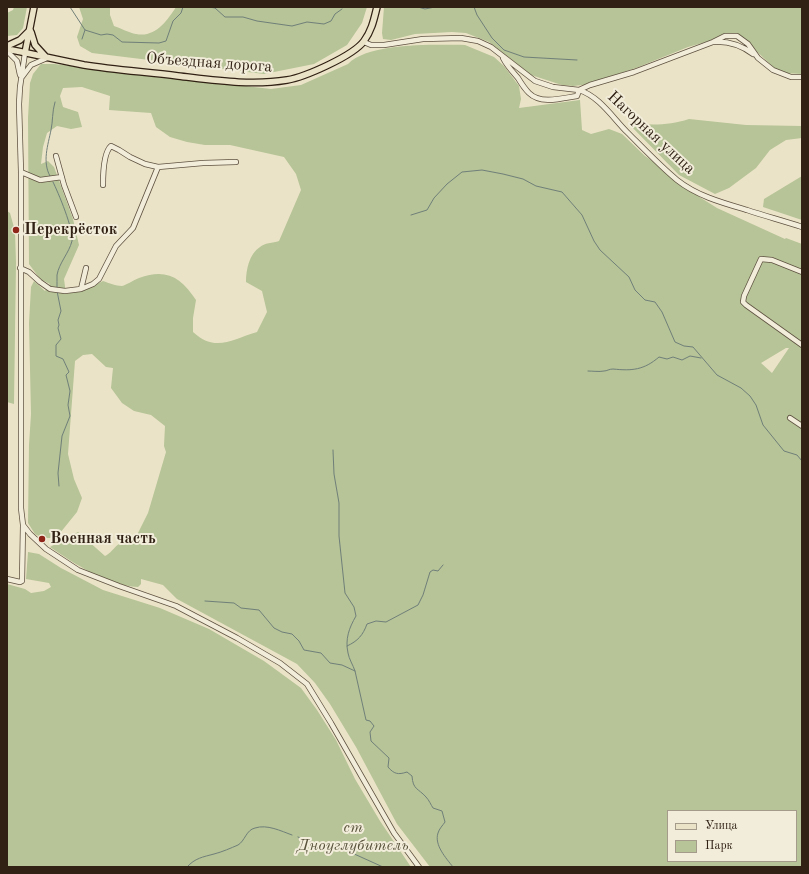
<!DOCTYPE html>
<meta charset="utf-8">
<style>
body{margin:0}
#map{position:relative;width:809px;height:874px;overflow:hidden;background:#ebe3c7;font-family:"Old Standard TT",serif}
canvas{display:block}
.frame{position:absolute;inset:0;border:8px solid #302114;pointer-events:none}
.legend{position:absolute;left:667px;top:810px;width:130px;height:52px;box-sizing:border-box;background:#f2eddb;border:1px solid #a49b8b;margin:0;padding:5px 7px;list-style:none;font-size:12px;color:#302114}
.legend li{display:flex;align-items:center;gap:8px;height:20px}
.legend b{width:20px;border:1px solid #a49b8b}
</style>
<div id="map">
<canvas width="809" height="874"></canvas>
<div class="frame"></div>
<ul class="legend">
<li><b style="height:5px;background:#ebe3c7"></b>Улица</li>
<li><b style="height:11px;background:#b6c497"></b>Парк</li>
</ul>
</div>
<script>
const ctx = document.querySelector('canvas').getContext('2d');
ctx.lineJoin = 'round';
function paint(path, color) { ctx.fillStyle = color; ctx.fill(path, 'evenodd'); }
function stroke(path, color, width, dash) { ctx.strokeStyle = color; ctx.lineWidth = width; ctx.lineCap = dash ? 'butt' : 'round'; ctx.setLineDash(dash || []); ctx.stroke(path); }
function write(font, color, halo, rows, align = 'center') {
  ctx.font = font + ' "Old Standard TT",serif'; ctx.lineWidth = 4; ctx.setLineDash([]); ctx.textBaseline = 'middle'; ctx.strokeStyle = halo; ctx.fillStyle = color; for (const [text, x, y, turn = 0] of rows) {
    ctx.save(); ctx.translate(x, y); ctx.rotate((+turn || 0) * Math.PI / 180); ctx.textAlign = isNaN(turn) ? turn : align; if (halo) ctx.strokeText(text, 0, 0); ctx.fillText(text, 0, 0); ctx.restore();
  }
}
paint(new Path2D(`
 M14,7h13l-4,21 -6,7 -10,1v-23l6,-3z
 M79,7h31v8l4,11c7,2 15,7 22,8 19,4 31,-13 40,-27h191l-5,16 -15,22 -33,19 -50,10 -172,-21 -12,-7 -3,-9 6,-18z
 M384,7h418v67l-18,-1 -10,-5 -32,-31 -17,-3 -12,6 -25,7 -52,21 -53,17 -10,1 -11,-1 -31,-10 -42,-33 -23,-9 -14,-1 -37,2 -24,6 -8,-1 -1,-6z
 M465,45l29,12 10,9 15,20 2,13 -2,9 61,-8 2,30 9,4 18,-5 13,5 23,22 24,16 32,26 16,10 68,31 1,-1 16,6v623h-372l-33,-43 -41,-77 -26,-43 -15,-21 -18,-19 -120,-65 -14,-14 -22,-6v5l-3,3c-32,-2 -63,-23 -88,-40l28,-15 27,24c10,-4 12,-19 28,-13l15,-30 18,-61 -2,-6 1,-20 -14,-11 -17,-4 -12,-8 -11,-15 2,-20 -7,-1 -14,-13 -9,1 -8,6 -7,93 6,25 8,19 -5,14 -17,21 -10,5h-8l-7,-4 -7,-11 1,-78 2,-31 -2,-91 2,-36 3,-6 11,10 5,-7 -10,-5 -11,-15 -1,-146 2,-35 3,-9 8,-10h13l217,25 30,-4 47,-21c22,-22 88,-19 117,-19zM82,87l28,9 -1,14 42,3 5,14 14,10 17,5 18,3h25l54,12 12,17 5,16 -22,51c-6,2 -15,2 -19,6 -11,7 -14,23 -14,35l16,9 5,21 -10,20c-25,7 -41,21 -64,0v-14l3,-18c-15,-23 -30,-32 -57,-22 -6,2 -12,7 -17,8 -6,0 -13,-3 -19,-5l-16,8 -21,5 -2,-15 15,-34 -6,-26 -19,-52 -6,-6 -7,3 2,-17 4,-14 10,-7 14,3 11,-2 -4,-15 -15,-5 -3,-11 3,-8zM786,348h3l-17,25 -11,-10zM668,811h128v50h-128z
 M689,119l57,6 56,1v12l-16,2 -16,10 -14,18 -27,20 -14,6 -36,-19 -51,-52c22,2 40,3 61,-4z
 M802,176v44l-39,-13 1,-8z
 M7,211l3,2 5,18 1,32 -2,141 -7,-2z
 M28,552l11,2 22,14 42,22 57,18 49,21 55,32 37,27 16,22 19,30 19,39 25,42 31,46h-404v-283l18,5 6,4 13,-2 7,-4 -2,-4 -23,-4z`), '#b6c497');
stroke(new Path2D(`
 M70,7l15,23 16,5 6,-1 6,1 9,7 37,1 7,-2 7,-20 8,-8 2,-6
 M209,7l6,1 10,9h18l14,4 35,5 15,-4 17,2 7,-3 4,-7 7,-5
 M418,7l7,2 10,-2
 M474,7l3,8 15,23 12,12 20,7 53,3
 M82,39l3,-9
 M50,176c-8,-14 -2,-31 1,-46 2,-9 1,-18 4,-28
 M53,182c5,10 21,48 19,59 -3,12 -13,22 -15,34 0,4 0,9 0,13
 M411,215l16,-5 7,-12 13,-14 15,-12 20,-2 21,4 20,5 13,7 26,6 20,23 12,26 6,9 29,27 6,13 10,10 10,2 7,10 13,30 9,4 9,1 24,28 24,13 9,8 6,9 7,20 21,26 13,4 5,6
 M57,291l4,20 -3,9 1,5 -1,3 3,11 -5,6v11l7,3 6,13 -3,3 4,16 -2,14 2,11 -8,20 -4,37 1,13
 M588,371c5,0 11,1 16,0 3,0 5,-2 9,-2 19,2 31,1 46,-12l8,2 6,-2 9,3 8,-4 11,2
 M333,450l1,24 5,29v33l6,57 9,14 2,9c-7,12 -11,23 -8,37 1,6 5,12 7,18l11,49 4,1 4,5 -4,6 1,9 18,17 -1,9c6,7 10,8 19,5l5,4c1,14 6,12 14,21 3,3 5,8 7,11l9,3 3,11c-2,3 -6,7 -7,11 -4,12 8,25 15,34
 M205,601l29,2 7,5 18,2 15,18 8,4 10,2 7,7 5,9 17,3 9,10 12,2 13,6
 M347,646c11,-5 16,-11 20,-22l9,-3 10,1 32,-17 5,-10 7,-23 3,-2 5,1 5,-6
 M298,837l23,9 20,2 42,19
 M187,867c8,-9 16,-10 27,-13 8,-2 17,-6 24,-9 7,-4 8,-15 17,-17 12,-4 26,3 37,7`), '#707f79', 1);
const minor = new Path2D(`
 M364,42l7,3h13l39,-6 38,-1 17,3 13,6 44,34 18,6 26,3 11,-5 44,-13 79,-30 12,-6h12l11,8 10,14 15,12 18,7h11
 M714,42c14,-1 28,4 39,12
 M7,51l10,10 3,14
 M25,53l-5,34 -1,17 2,68v336l2,17 7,9 16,15 32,21 41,16 57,20 61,32 43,25 27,21 24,39 63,110 25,34
 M503,58c4,8 9,13 15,20 3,5 7,11 11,15 12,12 34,5 48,3l2,-6c20,6 34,28 48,42 16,16 33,34 50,48 20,16 46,23 70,30 18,6 37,11 55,17
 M22,77l9,-12 16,-7
 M56,156l8,29 12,32
 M21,172l19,8 22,-3
 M103,185c0,-10 0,-32 8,-39l8,4 11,7 15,7 13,3 45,-4 33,-1
 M20,268l9,4 11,10 10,7 15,2 16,-2 12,-5 6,-5 17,-33 17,-18 25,-61
 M802,272l-30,-12 -11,-1 -17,37 -1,6 3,3 56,40
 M81,289l5,-21
 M790,418l12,8
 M7,579l13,3 2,-1 1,-56`);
const major = new Path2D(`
 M31,32l4,13 10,11
 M7,46l13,-6 10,-10
 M7,49c26,5 51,11 77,16 31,5 63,7 94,11 35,4 73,10 109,4 18,-3 66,-24 77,-39 8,-11 10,-22 13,-34
 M25,53l9,-46`);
stroke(minor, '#5f5241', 6);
stroke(major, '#302114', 8);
stroke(minor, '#f2eddb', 4.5);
stroke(major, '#ebe3c7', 5.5);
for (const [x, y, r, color] of [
 [16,230,4,"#8f2418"],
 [42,539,4,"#8f2418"]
]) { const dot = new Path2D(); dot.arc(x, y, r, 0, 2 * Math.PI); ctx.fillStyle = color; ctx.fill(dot); stroke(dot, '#f2eddb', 1.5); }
write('16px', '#302114', '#f2eddb', [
 ["Объездная дорога",209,63,4],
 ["Нагорная улица",651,133,43]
]);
write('bold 16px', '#302114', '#f2eddb', [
 ["Перекрёсток",24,230],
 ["Военная часть",50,539]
], 'left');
write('italic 16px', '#58523b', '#f2eddb', [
 ["ст",353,828],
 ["Дноуглубитель",353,846]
]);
</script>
